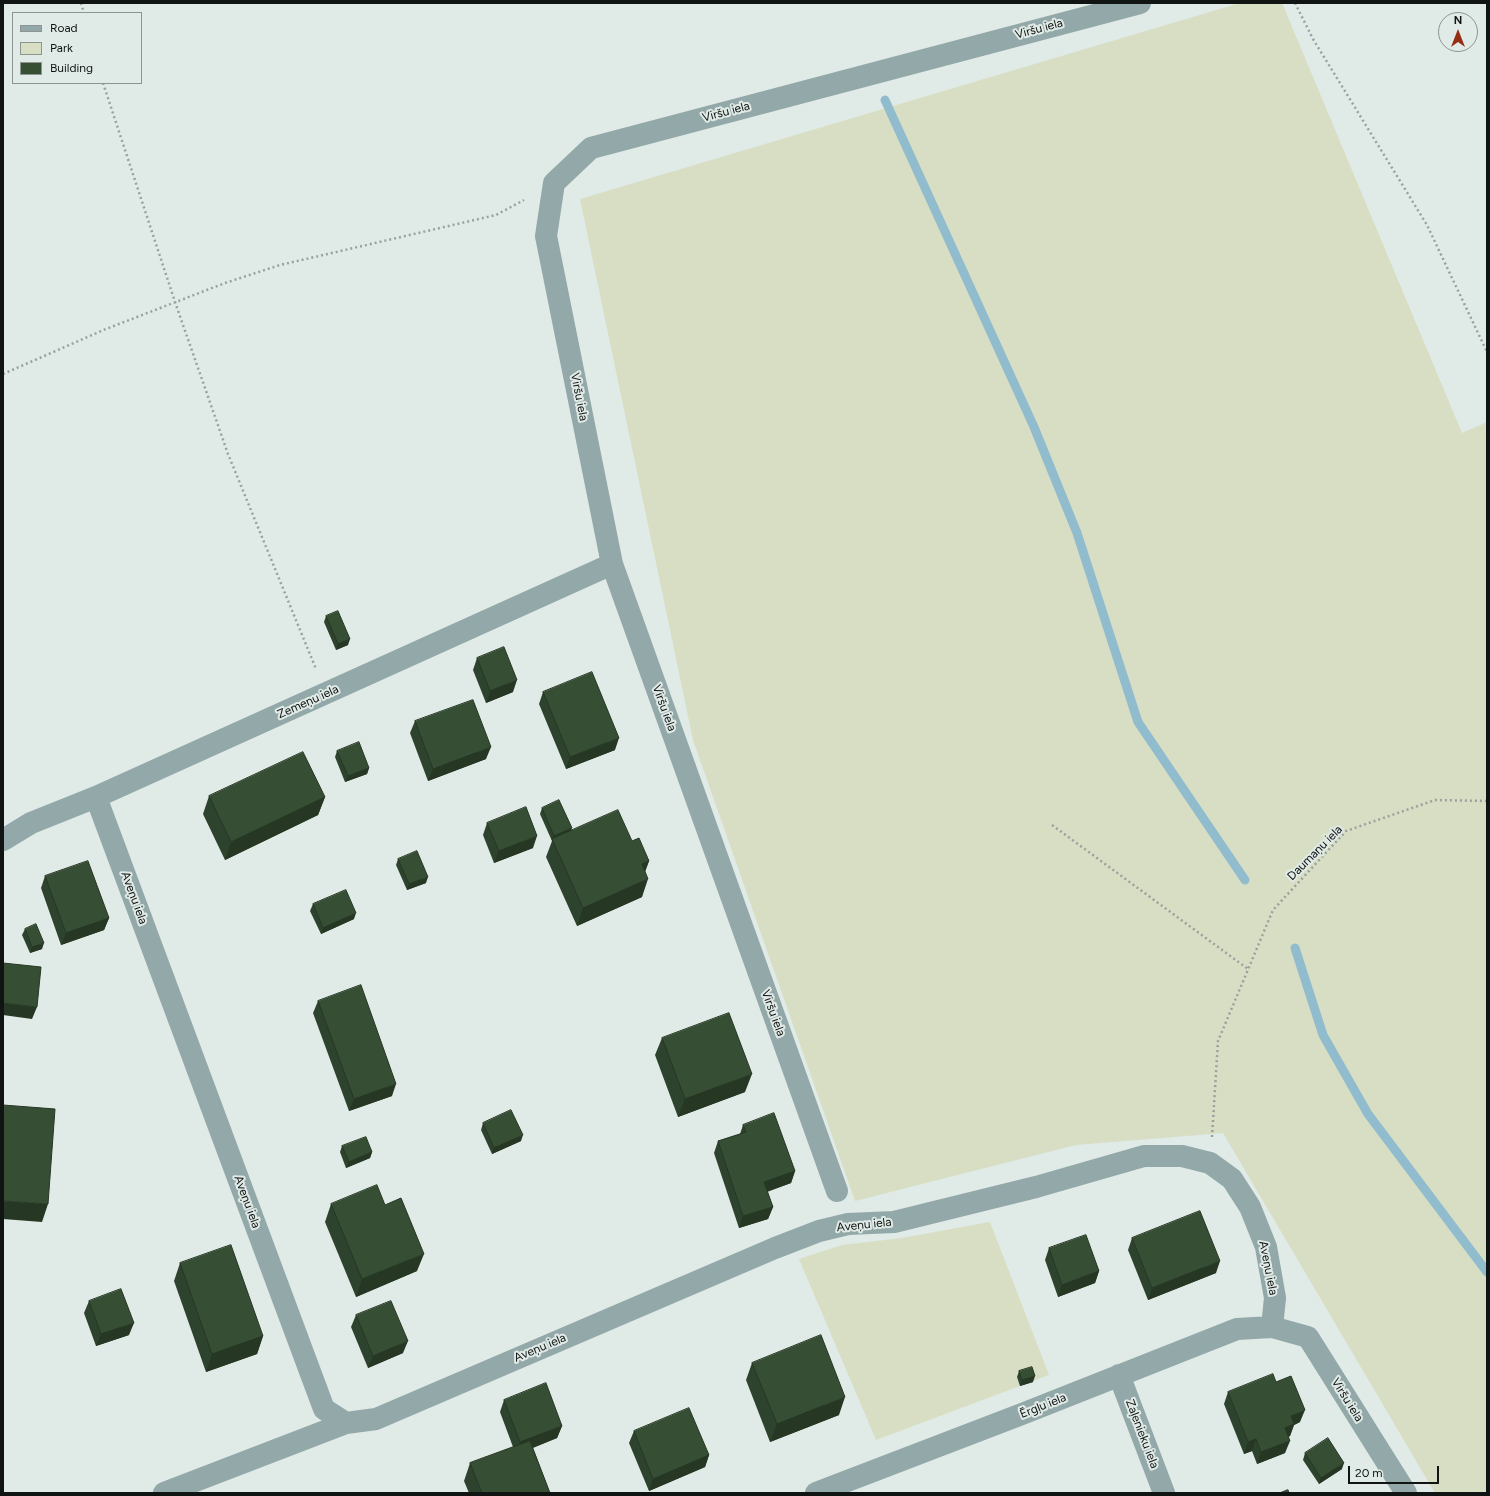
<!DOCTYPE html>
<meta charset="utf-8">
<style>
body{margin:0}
#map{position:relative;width:1490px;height:1496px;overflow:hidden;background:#e0eae6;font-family:Figtree,sans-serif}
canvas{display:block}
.frame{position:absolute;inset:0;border:4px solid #101413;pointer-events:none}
.legend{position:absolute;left:12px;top:12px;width:130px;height:72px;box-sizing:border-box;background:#e0eae6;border:1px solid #8d9492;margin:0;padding:5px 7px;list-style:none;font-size:12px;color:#101413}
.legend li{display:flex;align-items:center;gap:8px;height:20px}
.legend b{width:20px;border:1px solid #8d9492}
.north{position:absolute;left:1438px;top:12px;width:40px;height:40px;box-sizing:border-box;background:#e0eae6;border:1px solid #8d9492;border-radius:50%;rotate:0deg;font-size:11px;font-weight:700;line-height:16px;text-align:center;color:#101413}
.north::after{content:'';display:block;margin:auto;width:14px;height:18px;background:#952d12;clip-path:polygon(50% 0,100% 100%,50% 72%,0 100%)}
.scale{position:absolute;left:1348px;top:1466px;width:91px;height:18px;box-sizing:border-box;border:2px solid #101413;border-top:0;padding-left:5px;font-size:12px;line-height:14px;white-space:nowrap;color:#101413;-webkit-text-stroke:3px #e0eae6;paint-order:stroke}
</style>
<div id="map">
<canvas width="1490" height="1496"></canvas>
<div class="frame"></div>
<ul class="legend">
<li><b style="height:5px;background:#93a8a8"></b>Road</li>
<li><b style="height:11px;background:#d8dec3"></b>Park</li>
<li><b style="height:11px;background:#364e34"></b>Building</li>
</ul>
<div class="north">N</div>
<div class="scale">20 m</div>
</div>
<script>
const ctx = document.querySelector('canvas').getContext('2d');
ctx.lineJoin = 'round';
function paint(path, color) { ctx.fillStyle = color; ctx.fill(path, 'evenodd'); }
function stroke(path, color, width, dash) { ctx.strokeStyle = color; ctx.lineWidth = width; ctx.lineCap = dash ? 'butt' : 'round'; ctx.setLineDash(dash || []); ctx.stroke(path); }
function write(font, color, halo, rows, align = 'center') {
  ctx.font = font + ' Figtree,sans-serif'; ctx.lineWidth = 4; ctx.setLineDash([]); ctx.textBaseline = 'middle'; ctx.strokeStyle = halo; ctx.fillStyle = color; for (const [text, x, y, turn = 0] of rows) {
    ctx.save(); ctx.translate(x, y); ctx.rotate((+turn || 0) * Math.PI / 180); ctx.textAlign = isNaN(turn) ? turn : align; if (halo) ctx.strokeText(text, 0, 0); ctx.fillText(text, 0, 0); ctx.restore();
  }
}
paint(new Path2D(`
 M1240,3h42l180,430 25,-11v1071h-52l-212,-360 -147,12 -221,56 -162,-461 -113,-541z
 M990,1222l59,153 -173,65 -77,-181 43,-14 60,-7z`), '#d8dec3');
stroke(new Path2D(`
 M885,100l149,327 43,106 61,189 107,158
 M1295,948l28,87 45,79 119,158`), '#91bcce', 9);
stroke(new Path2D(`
 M81,3l3,10
 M1295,3l18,36 114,186 60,127
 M103,83l72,219 53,152 88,215
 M3,374l103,-45 119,-46 55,-18 216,-50 28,-15
 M1052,825l196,144
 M1212,1137l6,-96 55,-131 73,-79 89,-31 52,1`), '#99a19e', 2.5, [2, 3]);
stroke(new Path2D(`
 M96,797l228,612 22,14 30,-4 399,-171 44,-17 29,-7 46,-2 142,-35 108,-31h38l28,7 22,16 18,28 16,40 9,51 -3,29
 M3,840l28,-17 65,-26 516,-233
 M837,1191l-225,-627 -66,-328 8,-53 37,-35 549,-145
 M1119,1375l45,118
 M164,1493l182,-70
 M816,1493l206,-79 215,-85 35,-2 36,10 98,156`), '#93a8a8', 22);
paint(new Path2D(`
 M326,616l22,29 -12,5 -12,-28z
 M477,658l36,34 -27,11 -13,-33z
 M543,692l72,58 -49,19 -27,-65z
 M415,721l71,38 -58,22 -18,-48z
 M337,751l32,17 -2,6 -22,8 -10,-25z
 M209,796l116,1 -7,18 -93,45 -22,-46z
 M542,808l29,22 61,11 17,20 -4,11 -3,25 -65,29 -31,-69 6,-16 -12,-27z
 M487,823l46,25 -39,15 -11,-28z
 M398,859l28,24 -19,7 -11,-25z
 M45,876l64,42 -5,12 -43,15 -20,-57z
 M313,904l41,15 -33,15 -11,-23z
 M25,929l17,20 -12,4 -8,-18z
 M318,1001l74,95 -43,15 -36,-98z
 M662,1038l83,54 -67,25 -23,-62z
 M483,1123l38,18 -29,13 -11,-24z
 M743,1125l52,46 -4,12 -24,9 6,15 -5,12 -29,9 -25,-75 4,-12 22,-7z
 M342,1146l30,6 -2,6 -24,10 -6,-16z
 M331,1204l54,1 32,66 -61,26 -31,-75z
 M1132,1238l84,35 -68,27 -20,-50z
 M1049,1248l50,23 -4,12 -37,14 -13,-37z
 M180,1263l83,73 -6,18 -51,18 -32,-91z
 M89,1301l40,34 -33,11 -12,-33z
 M356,1315l47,38 -35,15 -17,-41z
 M752,1363l87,52 -69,27 -24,-62z
 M1019,1371l14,11 -13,4 -3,-9z
 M1276,1382l24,40 -6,3 -4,11 -2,1 -3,16 -28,11 -5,-13 -8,3 -20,-50 4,-12z
 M504,1400l58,26 -5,12 -24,10 17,45h-81l-5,-12 6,-18 43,-16 -13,-35z
 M634,1431l75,24 -4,12 -56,24 -20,-48z
 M1305,1453l37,16 -23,15 -16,-24z`), '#2e432d');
paint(new Path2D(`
 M350,639l-2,6 -12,5 2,-6z
 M517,680l-4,12 -27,11 4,-12z
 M619,738l-4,12 -49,19 4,-12z
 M491,747l-5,12 -58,22 5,-12z
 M369,768l-2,6 -22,8 3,-6z
 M325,797l-7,18 -93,45 6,-18z
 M572,828l-2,6 -17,6 1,-4z
 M537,836l-4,12 -39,15 5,-12z
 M649,861l-7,18v-15z
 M428,877l-2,6 -19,7 2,-6z
 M648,879l-6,18 -65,29 6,-18z
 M356,913l-2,6 -33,15 2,-6z
 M109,918l-5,12 -43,15 5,-12z
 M44,943l-2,6 -12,4 2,-6z
 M3,1003l34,4 -5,12 -29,-4z
 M752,1074l-7,18 -67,25 7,-18z
 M396,1084l-4,12 -43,15 5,-12z
 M523,1135l-2,6 -29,13 2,-6z
 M372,1152l-2,6 -24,10 3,-6z
 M795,1171l-4,12 -31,11 4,-12z
 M3,1201l45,3 -6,18 -39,-3z
 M773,1207l-5,12 -29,9 4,-12z
 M424,1254l-7,17 -61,26 6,-18z
 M1220,1261l-4,12 -68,27 4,-12z
 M1099,1271l-4,12 -37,14 4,-12z
 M134,1323l-5,12 -33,11 5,-12z
 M263,1336l-6,18 -51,18 6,-18z
 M408,1341l-5,12 -35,15 5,-12z
 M1035,1376l-2,6 -13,4 2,-6z
 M845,1397l-6,18 -69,27 7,-18z
 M1305,1410l-5,12 -6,3 -4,11 -10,4 5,-12 6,-12z
 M562,1426l-5,12 -41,16 4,-12z
 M1256,1439l-4,12 -8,3 4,-12z
 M1290,1441l-5,12 -28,11 4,-12z
 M709,1455l-4,12 -56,24 4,-12z
 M1344,1463l-2,6 -23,15 2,-6z`), '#263724');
const building = new Path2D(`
 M338,611l12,28 -12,5 -12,-28z
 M504,647l13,33 -27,11 -13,-33z
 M592,672l27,66 -49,19 -27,-65z
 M473,700l18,47 -58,22 -18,-48z
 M359,742l10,26 -21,8 -11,-25z
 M303,752l22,45 -94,45 -22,-46z
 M559,800l13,28 -18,8 -12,-28z
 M526,807l11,29 -38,15 -12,-28z
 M618,810l14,31 7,-3 10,23 -7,3 6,15 -65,29 -31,-69z
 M417,851l11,26 -19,7 -11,-25z
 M88,861l21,57 -43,15 -21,-57z
 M346,890l10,23 -33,15 -10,-24z
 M36,924l8,19 -12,4 -7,-18z
 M3,963l38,4 -4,40 -34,-4z
 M361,985l35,99 -42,15 -36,-98z
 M729,1013l23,61 -67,25 -23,-61z
 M3,1105l52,4 -7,95 -45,-3z
 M511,1110l12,25 -29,13 -11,-25z
 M774,1113l21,58 -31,11 9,25 -30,9 -25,-75 28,-9 -3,-7z
 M366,1137l6,15 -23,10 -7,-16z
 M377,1185l8,20 16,-7 23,56 -62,25 -31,-75z
 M1200,1211l20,50 -68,27 -20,-50z
 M1086,1235l13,36 -37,14 -13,-37z
 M231,1245l32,91 -51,18 -32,-91z
 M121,1289l13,34 -33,11 -12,-33z
 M391,1301l17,40 -35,15 -17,-41z
 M821,1335l24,62 -68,27 -25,-61z
 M1032,1367l3,9 -13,4 -3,-9z
 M1273,1374l3,8 15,-6 14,34 -14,6 3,8 -9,4 5,13 -29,11 -5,-13 -8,3 -20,-50z
 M546,1383l16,43 -42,16 -16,-42z
 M689,1408l20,47 -56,24 -19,-48z
 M1328,1438l16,25 -23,15 -16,-25z
 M530,1441l20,52h-68l-12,-30z
 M1288,1490l1,3h-9z`);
paint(building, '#364e34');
stroke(building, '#263724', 1);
write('12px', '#101413', '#e0eae6', [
 ["Viršu iela",1039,29,-15],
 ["Viršu iela",726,112,-15],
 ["Viršu iela",579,397,79],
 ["Zemeņu iela",308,702,-24],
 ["Viršu iela",664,708,70],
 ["Daumaņu iela",1315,853,-45],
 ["Aveņu iela",134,898,70],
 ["Viršu iela",773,1013,70],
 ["Aveņu iela",247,1202,70],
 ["Aveņu iela",864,1225,-6],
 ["Aveņu iela",1268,1268,79],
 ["Aveņu iela",540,1348,-23],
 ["Viršu iela",1347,1400,58],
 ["Ērgļu iela",1043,1406,-22],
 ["Zaļenieku iela",1142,1434,69]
]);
</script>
